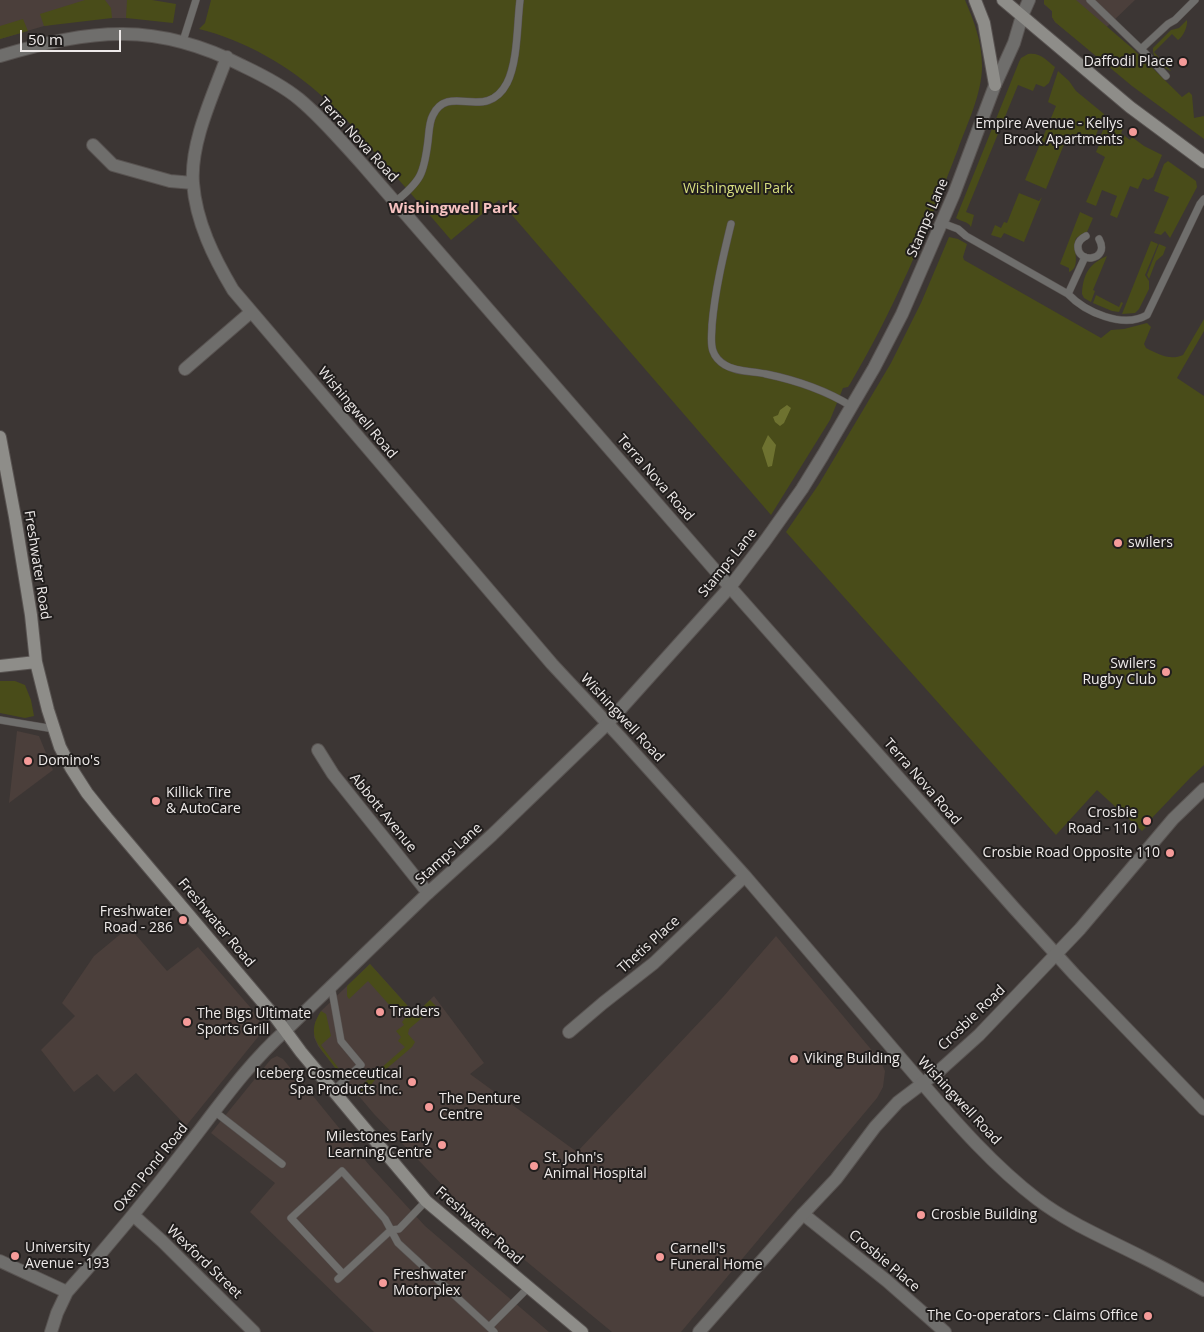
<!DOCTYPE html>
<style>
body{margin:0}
#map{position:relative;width:1204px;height:1332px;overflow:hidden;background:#3c3634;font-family:"Open Sans",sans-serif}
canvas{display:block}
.scale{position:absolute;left:20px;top:30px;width:101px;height:22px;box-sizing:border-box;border:2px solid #eeeae9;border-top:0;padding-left:6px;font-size:15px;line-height:18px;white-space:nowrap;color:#eeeae9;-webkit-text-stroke:4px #211e1d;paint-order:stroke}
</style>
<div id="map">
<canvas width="1204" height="1332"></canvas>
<div class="scale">50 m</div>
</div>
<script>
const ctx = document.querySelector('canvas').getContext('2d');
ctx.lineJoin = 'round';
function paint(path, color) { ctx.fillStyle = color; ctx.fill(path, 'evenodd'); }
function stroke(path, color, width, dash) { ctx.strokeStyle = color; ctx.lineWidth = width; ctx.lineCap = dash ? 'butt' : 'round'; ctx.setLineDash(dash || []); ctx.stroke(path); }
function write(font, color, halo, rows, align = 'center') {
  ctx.font = font + ' "Open Sans",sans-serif'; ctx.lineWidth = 4; ctx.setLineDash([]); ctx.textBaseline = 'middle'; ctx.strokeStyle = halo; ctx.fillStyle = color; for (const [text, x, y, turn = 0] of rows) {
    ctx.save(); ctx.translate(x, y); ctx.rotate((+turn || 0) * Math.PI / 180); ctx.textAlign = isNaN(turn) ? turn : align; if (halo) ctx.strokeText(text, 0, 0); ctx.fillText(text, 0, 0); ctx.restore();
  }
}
paint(new Path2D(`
 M0,0h133l-3,18h-24l-37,4 -25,4 -44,13z
 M1044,0h91l-49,47 -31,-25 -3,-5v-6l-8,-7z
 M17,731l22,5 14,34 -44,33z
 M129,927l38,44 31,-24 52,60 8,11 3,7v6l-3,6 -72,89 -50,-53 -22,19 -17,-18 -23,18 -33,-42 34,-34 -13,-13 32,-47z
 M776,936l104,124 5,11 -2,16 -6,11 -196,234h-69l-137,-113 -101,-105 -38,-45 -18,-23 -4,-9 1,-14 6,-12 49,-47 45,50 19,-18 50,67 -14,11 107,78 146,-155z
 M277,1056l6,3 87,107 55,60 124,106h-175l-124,-120 25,-29 -64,-50 60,-74z`), '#4b3f3b');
paint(new Path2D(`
 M85,0h20l6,8 1,10 -68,8 -4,-12z
 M127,0h25l24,4 -3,19 -47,-5z
 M211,0h754c9,21 17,42 17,66 0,28 -15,58 -24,83 -31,81 -64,161 -108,235l-2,3 -5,1 -13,32 -59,95 -272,-315 -48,40c-22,-26 -45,-52 -68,-78 -19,-22 -37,-45 -59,-64 -34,-32 -80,-58 -125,-69l6,-6z
 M1044,0h32l57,49 49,48 7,-5 3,3 2,23 10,-2v23l-72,-53 -77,-64 -3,-5v-6l-8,-7z
 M23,19l5,12 -28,8v-13z
 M1187,20c1,6 -4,17 -9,20l-6,-6 -18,18 17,19c-8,-2 -19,-13 -18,-23l18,-18 8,-2z
 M1028,54c12,-2 18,6 27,13l-6,16 -5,4 -8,-3 -3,7 -15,-6 -52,127 8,3 -3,12c-3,-6 -10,-5 -15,-9l63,-156 2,-4z
 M1058,71l11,10 7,10 28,23 -10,26 -9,-4 -2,4 -7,-3 -2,3 -7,-3 -21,52 -21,-9 31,-74 -8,-4z
 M1111,120l12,9 -2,4 9,7 2,-3 12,9 18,9 -9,22 -5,3 -5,-2 -5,11 -8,-3 -13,32 -7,-3 7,-19 -15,-6 -6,16 -10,-4 19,-45 -9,-5 4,-9 -2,-1 8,-19z
 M1168,161l28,20 1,6 -27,51 -5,-7 -4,4 -7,-2 15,-36 -15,-6 10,-27z
 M1019,193l20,8 3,-4 -18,45 -20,-9 -3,5 -10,-3 4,-10 6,3 3,-6 3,1z
 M1080,212l13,6 -6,14 -11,6c-4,11 6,29 -7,34v-4l-9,-4z
 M949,237l9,2 9,5 -4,13 1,3 137,78 10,-8 13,-1 23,-6 4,4 -7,17 2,4c12,6 24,13 37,7l21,-36v12l-27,47 27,18v369l-14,13 -40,42 -3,-3 -5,6 4,4 -4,4 -45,-41 -41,45 -270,-303 33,-48 72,-121 30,-60z
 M1151,241l7,3 -13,31 4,6v8l-10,20 -4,4 -13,1z
 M1159,244l7,3 -3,8 -7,6 -7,18 -2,-4z
 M1107,256l-14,34 2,1 -4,11 -7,-4 -2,-4c1,-20 7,-30 25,-38z
 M1096,295l23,12 2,-5 2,1 -4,9 -7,-1 -19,-8z
 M0,681h15l10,4 6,15 3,16 -9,2 -25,-5z
 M370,964l45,50 15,-14 6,6 -27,23 -1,5 7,8 -3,5 -34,29 -11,14 -8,6 -4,-5 50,-44 -7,-6 3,-4 -5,-6 8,-6 -2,-3 4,-5 -11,-11 -3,2 -24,-27 -19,18 -2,-3v-10z
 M321,1011l5,3 5,22 -10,9 18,24v3c-5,-5 -8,-10 -12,-15 -14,-18 -18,-27 -6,-46z`), '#494c19');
paint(new Path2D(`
 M787,405l4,3 -7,15 -4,3 -5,-4 -2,-5 5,-2 2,-5z
 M768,435l8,10 -4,21 -4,1 -6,-19z`), '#6e7230');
const service = new Path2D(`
 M1090,0l56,54 20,22
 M183,41l13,-41
 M1141,49l27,-25 7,-4 20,-20
 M395,202c26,-21 29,-28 33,-61 1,-8 1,-19 5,-26 16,-33 53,8 74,-32 11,-22 10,-59 13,-83
 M942,223l16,6 8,7 102,58c17,18 55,35 79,21l53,-111 4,-5
 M731,224c-8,33 -16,66 -19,101 0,8 -2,18 1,26 2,6 7,11 12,14 11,7 28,6 41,9 29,6 59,16 85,32
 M1086,236c-4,2 -7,4 -8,9 -2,20 33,16 21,-6
 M1068,294l17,-37
 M0,720l54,9
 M331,985l10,56 20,24 -28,26
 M214,1111l68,53
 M343,1274l-52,-56 51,-47 43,48 13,24 91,84
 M338,1279l53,-49 8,-1 27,-28
 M494,1332l-5,-5 39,-39`);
const minor = new Path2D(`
 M1022,16l7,-16
 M0,56c91,-27 156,-35 243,10 19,9 39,19 56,33 23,19 43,43 63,65l352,405 300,339 60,66 130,135
 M227,57c-14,38 -37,86 -34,126 3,39 21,75 40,107l319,374 68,73 125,139 177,207
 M93,145l20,20 57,16 23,2
 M185,369l66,-57
 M318,750l15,24 95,119
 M569,1032l34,-29 51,-40 91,-87
 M803,1214l84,67 58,51
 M133,1215l29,26 92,91
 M0,1261l67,31
 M51,1332l6,-19 10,-21c43,-48 84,-98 123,-149 31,-40 58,-79 96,-113`);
const tertiary = new Path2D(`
 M286,1030l142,-137 64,-58 115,-111 123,-137 35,-46 37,-52 21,-34 51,-87 28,-54 52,-120 41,-109 19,-42 8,-27
 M922,1083c35,41 72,83 115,116 33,25 70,40 107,59 20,10 40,21 60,32
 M699,1332l104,-118 33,-35 39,-52 23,-25 41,-31 40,-36 101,-106 93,-110 31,-30`);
const secondary = new Path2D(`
 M975,0l9,23 11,62
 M1003,0l127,107 74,55
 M0,437l15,80 16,98 5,47 12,48 12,37 11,21 16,25 20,25 169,200 25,34 55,66 70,83 156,131
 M0,666l36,-4`);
stroke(service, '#585351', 8);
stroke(minor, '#585351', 14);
stroke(tertiary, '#585351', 14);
stroke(secondary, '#585351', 14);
stroke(service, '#6f6e6c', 7);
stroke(minor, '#6f6e6c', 12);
stroke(tertiary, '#6f6e6c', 12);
stroke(secondary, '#8e8d89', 12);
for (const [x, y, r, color] of [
 [1183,62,5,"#f59b99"],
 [1133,132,5,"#f59b99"],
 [1118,543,5,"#f59b99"],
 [1166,672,5,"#f59b99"],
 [28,761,5,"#f59b99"],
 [156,801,5,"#f59b99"],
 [1147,821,5,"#f59b99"],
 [1170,853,5,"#f59b99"],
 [183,920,5,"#f59b99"],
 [380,1012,5,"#f59b99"],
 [187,1022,5,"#f59b99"],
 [794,1059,5,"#f59b99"],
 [412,1082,5,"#f59b99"],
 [429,1107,5,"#f59b99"],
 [442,1145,5,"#f59b99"],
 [534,1166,5,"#f59b99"],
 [921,1215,5,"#f59b99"],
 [15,1256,5,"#f59b99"],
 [660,1257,5,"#f59b99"],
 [383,1283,5,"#f59b99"],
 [1148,1316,5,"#f59b99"]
]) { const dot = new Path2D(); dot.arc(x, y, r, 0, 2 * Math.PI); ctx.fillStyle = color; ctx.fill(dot); stroke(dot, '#211e1d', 2); }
write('14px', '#eeeae9', '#211e1d', [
 ["Daffodil Place",1173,62,"right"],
 ["Empire Avenue - Kellys",1123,124,"right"],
 ["Brook Apartments",1123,140,"right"],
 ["swilers",1128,543],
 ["Swilers",1156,664,"right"],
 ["Rugby Club",1156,680,"right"],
 ["Domino's",38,761],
 ["Killick Tire",166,793],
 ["& AutoCare",166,809],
 ["Crosbie",1137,813,"right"],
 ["Road - 110",1137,829,"right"],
 ["Crosbie Road Opposite 110",1160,853,"right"],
 ["Freshwater",173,912,"right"],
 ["Road - 286",173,928,"right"],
 ["Traders",390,1012],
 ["The Bigs Ultimate",197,1014],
 ["Sports Grill",197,1030],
 ["Viking Building",804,1059],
 ["Iceberg Cosmeceutical",402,1074,"right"],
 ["Spa Products Inc.",402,1090,"right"],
 ["The Denture",439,1099],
 ["Centre",439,1115],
 ["Milestones Early",432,1137,"right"],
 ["Learning Centre",432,1153,"right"],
 ["St. John's",544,1158],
 ["Animal Hospital",544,1174],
 ["Crosbie Building",931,1215],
 ["University",25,1248],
 ["Avenue - 193",25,1264],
 ["Carnell's",670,1249],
 ["Funeral Home",670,1265],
 ["Freshwater",393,1275],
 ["Motorplex",393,1291],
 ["The Co-operators - Claims Office",1138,1316,"right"]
], 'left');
write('14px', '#eeeae9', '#211e1d', [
 ["Terra Nova Road",358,140,47],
 ["Stamps Lane",928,218,-67],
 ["Wishingwell Road",357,413,50],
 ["Terra Nova Road",655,478,49],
 ["Stamps Lane",728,563,-51],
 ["Freshwater Road",37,565,81],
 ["Wishingwell Road",622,718,47],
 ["Terra Nova Road",922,782,49],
 ["Abbott Avenue",383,813,51],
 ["Stamps Lane",449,854,-42],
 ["Freshwater Road",216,923,50],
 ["Thetis Place",649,945,-42],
 ["Crosbie Road",972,1018,-44],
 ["Wishingwell Road",959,1101,47],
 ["Oxen Pond Road",151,1168,-51],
 ["Freshwater Road",479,1226,41],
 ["Crosbie Place",884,1261,40],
 ["Wexford Street",204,1262,44]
]);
write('14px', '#d7de7f', '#211e1d', [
 ["Wishingwell Park",738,189]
]);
write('bold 15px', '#f7c3c1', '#211e1d', [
 ["Wishingwell Park",453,209]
]);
</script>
